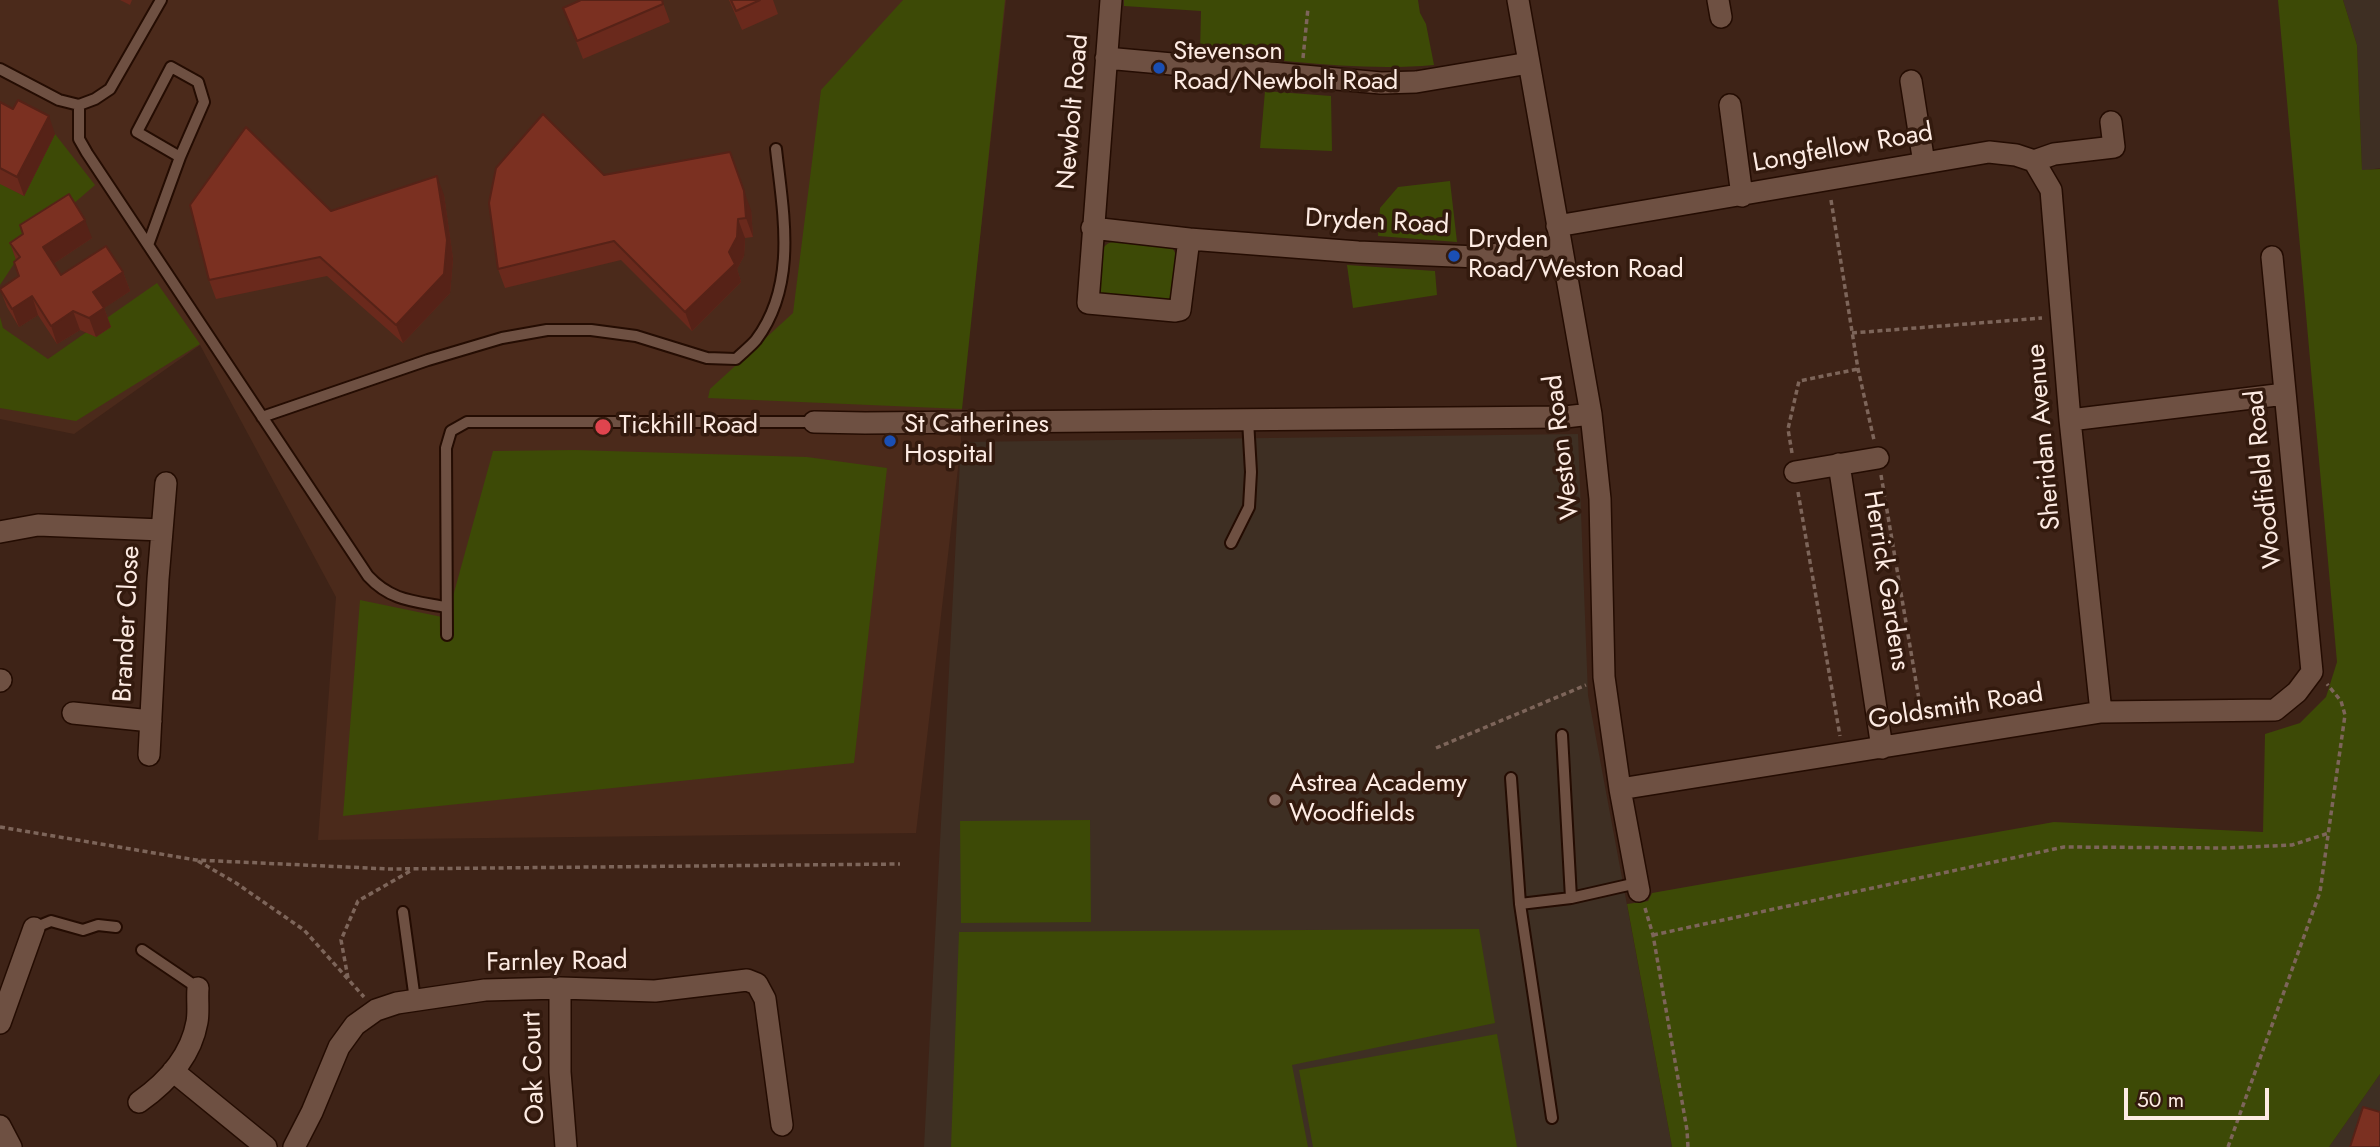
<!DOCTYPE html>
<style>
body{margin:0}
#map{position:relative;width:2380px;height:1147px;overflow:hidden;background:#3e2317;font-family:Jost,sans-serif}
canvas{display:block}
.scale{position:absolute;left:2124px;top:1088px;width:145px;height:32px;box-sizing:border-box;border:4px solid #fdebe3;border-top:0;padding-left:9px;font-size:21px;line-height:24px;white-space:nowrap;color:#fdebe3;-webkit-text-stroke:5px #331a0e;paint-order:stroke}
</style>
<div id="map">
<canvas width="2380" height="1147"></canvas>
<div class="scale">50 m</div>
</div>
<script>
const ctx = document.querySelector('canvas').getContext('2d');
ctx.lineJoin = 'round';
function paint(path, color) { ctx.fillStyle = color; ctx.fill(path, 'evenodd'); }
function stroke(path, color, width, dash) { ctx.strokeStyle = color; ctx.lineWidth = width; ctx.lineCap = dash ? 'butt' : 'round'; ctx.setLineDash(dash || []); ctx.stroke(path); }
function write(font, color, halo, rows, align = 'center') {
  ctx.font = font + ' Jost,sans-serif'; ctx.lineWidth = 7; ctx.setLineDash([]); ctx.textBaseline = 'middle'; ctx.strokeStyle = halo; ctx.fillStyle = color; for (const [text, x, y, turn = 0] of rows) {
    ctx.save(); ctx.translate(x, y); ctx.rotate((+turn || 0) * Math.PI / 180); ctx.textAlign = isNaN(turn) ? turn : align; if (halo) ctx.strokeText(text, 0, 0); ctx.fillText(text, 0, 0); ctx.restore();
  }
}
paint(new Path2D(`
 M0,0h1006l-44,401 -1,41 -45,391 -598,7 18,-243 -136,-252 -126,89 -74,-15z`), '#4b2a1b');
paint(new Path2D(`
 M2343,0h37v168l-18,3 -5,-126z
 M1578,434l10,261 84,452h-748l37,-705z
 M2380,1074v73h-51z`), '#3e2f23');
paint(new Path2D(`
 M903,0h102l-43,409 -254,-11 2,-9 83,-76 28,-223z
 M1124,0h294l2,13 6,11 8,41c-77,7 -157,-6 -234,-12l1,-42 -77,-5z
 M2278,0h65l14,45 5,125 18,-1v905l-51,73h-657l-45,-243 21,-3 4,-8 402,-71 209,10 2,-98 35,-11 26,-26 11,-35z
 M1265,91l66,5 1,55 -72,-3z
 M55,134l40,51 -68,59 -27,41v-103l24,14z
 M1450,181l7,61 -79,-6 2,-28 18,-21z
 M1115,241l53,3c16,12 12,42 2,57l-68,-5c-5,-10 -6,-39 2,-49 3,-4 6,-4 11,-6z
 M1347,265l88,6 2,24 -84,13z
 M157,283l43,61 -124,77 -76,-13v-91l3,11 45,31z
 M575,450l232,7 80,11 -33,295 -511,53 17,-216 87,18 46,-167z
 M1090,820l1,102 -130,1 -1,-102z
 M1479,929l16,94 -203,42 16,82h-357l8,-215z
 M1497,1034l20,113h-204l-14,-77z`), '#3d4a06');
const lane = new Path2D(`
 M0,69l59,31 20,5 16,-6 15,-10 51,-89
 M79,105v34l8,14 281,423c23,25 46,25 78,31
 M148,245l32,-88 24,-55 -6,-20 -27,-15 -34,65 43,25
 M262,417l166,-57 74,-22 45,-8h44l45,6 71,22 29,1c6,-6 14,-12 20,-19 42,-56 27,-127 20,-191
 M1231,543l18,-36 2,-35 -3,-52
 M447,635l-1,-187 5,-17 16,-9h347
 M1562,735l9,163
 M1511,778l9,126 32,214
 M1520,904l51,-6 66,-15
 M403,912l12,88
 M34,928l17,-7 32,9 15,-5 18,2
 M142,950l56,38`);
const street = new Path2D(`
 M1111,0l-23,303 87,8 5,-1 9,-71
 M1518,0l73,414 9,85 4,178 16,112 19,102
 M1718,0l3,17
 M1106,58l275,25 35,-1 113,-19
 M1911,81l13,82
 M1730,105l12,91
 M2034,161l17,29 19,230 31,292
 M1557,226l432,-74 27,3 18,6 20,-7 60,-7 -3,-25
 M1092,228l97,11 169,13 120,5 82,-13
 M2070,420l215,-26
 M814,422l51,1 700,-6 26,-3
 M1839,464l43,284
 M1795,472l83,-14
 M0,532l38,-7 124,5
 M0,681l1,-1
 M73,713l78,8
 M149,755l9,-176 8,-96
 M1620,789l481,-77 174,-2 22,-18 15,-20 -40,-415
 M560,988v84l6,75
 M0,1023l34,-95
 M173,1071l93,76
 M139,1102c27,-19 52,-46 58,-80 2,-10 0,-23 1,-34
 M0,1126l11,21
 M294,1147l18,-35 27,-65 16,-22 21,-15 21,-7 88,-13 75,-2 95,3 92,-11 10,4 8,15 17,126`);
stroke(lane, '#240c02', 14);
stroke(street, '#240c02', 24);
stroke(new Path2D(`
 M1303,58l5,-50
 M1831,200l27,169 16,71
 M1852,333l190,-15
 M1792,453l-4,-24 11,-48 59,-12
 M1881,475l42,248
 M1798,492l42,244
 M1436,748l150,-63
 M0,827l196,33 193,9 511,-5
 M198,861l38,22 68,47 60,67
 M1645,908l8,27 34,195 1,17
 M1653,935l411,-88 163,1 65,-3 37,-12
 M348,978l-7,-38 17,-39 54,-31
 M2228,1147l92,-255 25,-177 -4,-14 -14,-17`), '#7d655a', 3.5, [5, 3.5]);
stroke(lane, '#6e5042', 10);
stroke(street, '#6e5042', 21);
paint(new Path2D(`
 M120,0h12l-2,5z
 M662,0l8,22 -87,37 -20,-51z
 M729,0h44l5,14 -36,16z
 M0,102l55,32 -31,62 -24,-12z
 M604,175l147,35 2,27 -8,1 -1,18 -7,13 4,13 -49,49 -71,-71 -116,28 -7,-19z
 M444,195l9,64 -3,34 -47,50 -76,-67 -111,23 -7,-19 122,-69z
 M92,238l-39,26 8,11 62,-3 7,19 -26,17 7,19 -15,10 -16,-7 -23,14 -19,-29 -19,12 -12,-20 -7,-18 19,-13 -3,-16 -6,-17z`), '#6a291c');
paint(new Path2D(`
 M49,116l6,18 -31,62 -7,-19z
 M437,176l7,19 9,64 -3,34 -47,50 -7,-18z
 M744,191l7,19 2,27 -7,-19z
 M738,219l7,19 -1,18 -7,13 4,13 -49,49 -7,-19 44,-60z
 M85,220l7,18 -42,28 -7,-19z
 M123,272l7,19 -30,20 -7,-19z
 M32,296l6,19 -19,12 -7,-18z
 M104,308l7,19 -15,10 -7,-19z
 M73,311l7,19 -23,14 -6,-18z`), '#562217');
const building = new Path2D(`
 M581,0h81l1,4 -86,37 -14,-33z
 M731,0h29l-24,11z
 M18,100l31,16 -32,61 -17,-9v-66l13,7z
 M543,114l61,61 126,-23 14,39 2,27 -8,1 -1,18 -8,15 6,12 -50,48 -71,-71 -116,28 -9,-66 7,-35z
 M246,127l85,84 106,-35 10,64 -3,34 -48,51 -76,-68 -111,23 -19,-75z
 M69,194l16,26 -42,27 18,28 45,-29 17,26 -30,20 11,16 -15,10 -16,-7 -22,15 -19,-30 -20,13 -12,-20 19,-13 -5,-14 6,-5 -10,-14 13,-9 -3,-9z
 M2363,1107l17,5v35h-30z`);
paint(building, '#7b3021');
stroke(building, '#562217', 2);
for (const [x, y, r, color] of [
 [1159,68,7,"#1a4fb4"],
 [1454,256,7,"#1a4fb4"],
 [603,427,9,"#e0444e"],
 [890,441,7,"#1a4fb4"],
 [1275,800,7,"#8d6e63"]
]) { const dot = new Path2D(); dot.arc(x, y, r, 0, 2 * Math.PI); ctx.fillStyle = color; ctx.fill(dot); stroke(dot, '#331a0e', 2.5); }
write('26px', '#fdebe3', '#331a0e', [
 ["Stevenson",1173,53],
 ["Road/Newbolt Road",1173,83],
 ["Dryden",1468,241],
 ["Road/Weston Road",1468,271],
 ["St Catherines",904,426],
 ["Hospital",904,456],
 ["Tickhill Road",619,427],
 ["Astrea Academy",1289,785],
 ["Woodfields",1289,815]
], 'left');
write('26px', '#fdebe3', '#331a0e', [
 ["Newbolt Road",1074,112,-85],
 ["Longfellow Road",1843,149,-10],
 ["Dryden Road",1377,223,3],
 ["Sheridan Avenue",2045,437,-95],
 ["Weston Road",1563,447,-97],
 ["Woodfield Road",2265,479,-96],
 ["Herrick Gardens",1885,581,81],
 ["Brander Close",128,624,-87],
 ["Goldsmith Road",1956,708,-9],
 ["Farnley Road",557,963,-1],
 ["Oak Court",535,1068,-92]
]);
</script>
